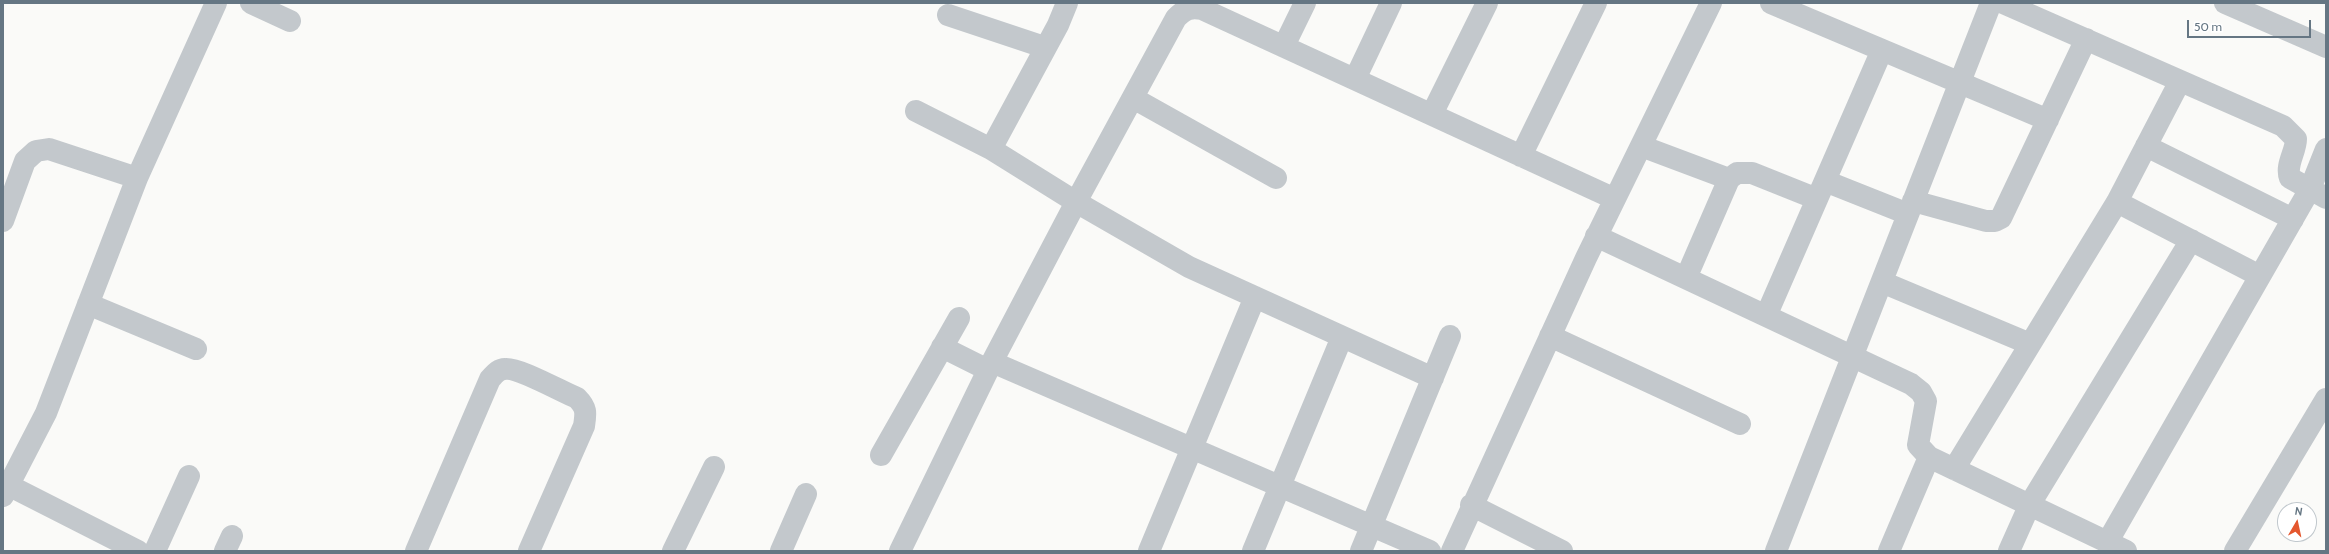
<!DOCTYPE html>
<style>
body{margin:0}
#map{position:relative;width:2329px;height:554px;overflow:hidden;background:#fafaf8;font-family:Cabin,sans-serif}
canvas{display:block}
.frame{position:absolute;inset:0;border:4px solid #657683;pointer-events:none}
.north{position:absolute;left:2277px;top:502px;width:40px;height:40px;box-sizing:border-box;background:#fff;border:1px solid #c1c8cd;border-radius:50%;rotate:9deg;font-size:11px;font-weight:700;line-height:16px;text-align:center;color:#657683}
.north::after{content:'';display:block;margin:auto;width:14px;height:18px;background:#e4572e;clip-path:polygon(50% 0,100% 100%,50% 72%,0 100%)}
.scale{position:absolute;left:2187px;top:20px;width:124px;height:18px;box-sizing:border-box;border:2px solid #657683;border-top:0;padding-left:5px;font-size:12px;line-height:14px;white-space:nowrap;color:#657683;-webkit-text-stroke:3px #fff;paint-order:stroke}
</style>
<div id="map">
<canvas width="2329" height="554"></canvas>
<div class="frame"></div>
<div class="north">N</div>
<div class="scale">50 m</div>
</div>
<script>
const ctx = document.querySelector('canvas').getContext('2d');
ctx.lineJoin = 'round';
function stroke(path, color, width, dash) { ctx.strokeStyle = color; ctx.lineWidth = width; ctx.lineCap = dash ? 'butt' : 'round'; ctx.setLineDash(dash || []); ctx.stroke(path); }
stroke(new Path2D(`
 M251,3l39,18
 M1771,3l277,117
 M2003,3l280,123 13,13c0,13 -11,26 -6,39l36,20
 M2225,3l101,44
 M948,15l96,32
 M1284,46l21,-43
 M1355,79l36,-76
 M1133,98l143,80
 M916,111l75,38
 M1432,114l55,-111
 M1641,146l88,33 -43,99
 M2146,146l147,73
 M1521,156l75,-153
 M137,178l79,-175
 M1729,179l8,-6h15l65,26
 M1825,181l83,33
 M1913,201l73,20h9l6,-3 85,-179
 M2117,202l143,74
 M3,221l22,-60 11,-10 13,-2 88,29 -91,235 -43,83
 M1596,236l315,148 10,8 5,9 -8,44 11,12 197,94
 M1882,282l148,62
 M88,304l108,45
 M1766,316l116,-266
 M1550,336l190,88
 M942,347l46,23
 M992,362l84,-160 -85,-53 67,-124 9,-22
 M1433,378l-244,-111 -113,-65 100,-184c9,-9 14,-11 26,-9l413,190
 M881,455l78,-137
 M1954,469l163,-267 63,-121
 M8,485l130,66
 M1471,505l91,46
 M2108,541l202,-352 16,-40
 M155,551l34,-75
 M225,551l7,-15
 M416,551l74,-172c4,-4 8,-10 15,-10 13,-2 57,23 72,29 10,10 9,15 7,28l-55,125
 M673,551l41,-84
 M781,551l25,-57
 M900,551l92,-189 438,189
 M1149,551l106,-254
 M1253,551l89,-214
 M1361,551l89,-215
 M1452,551l134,-293 125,-255
 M1776,551l215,-548
 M1889,551l40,-94
 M2009,551l21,-47 161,-264
 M2235,551l91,-152`), '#c3c8cc', 22);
</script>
